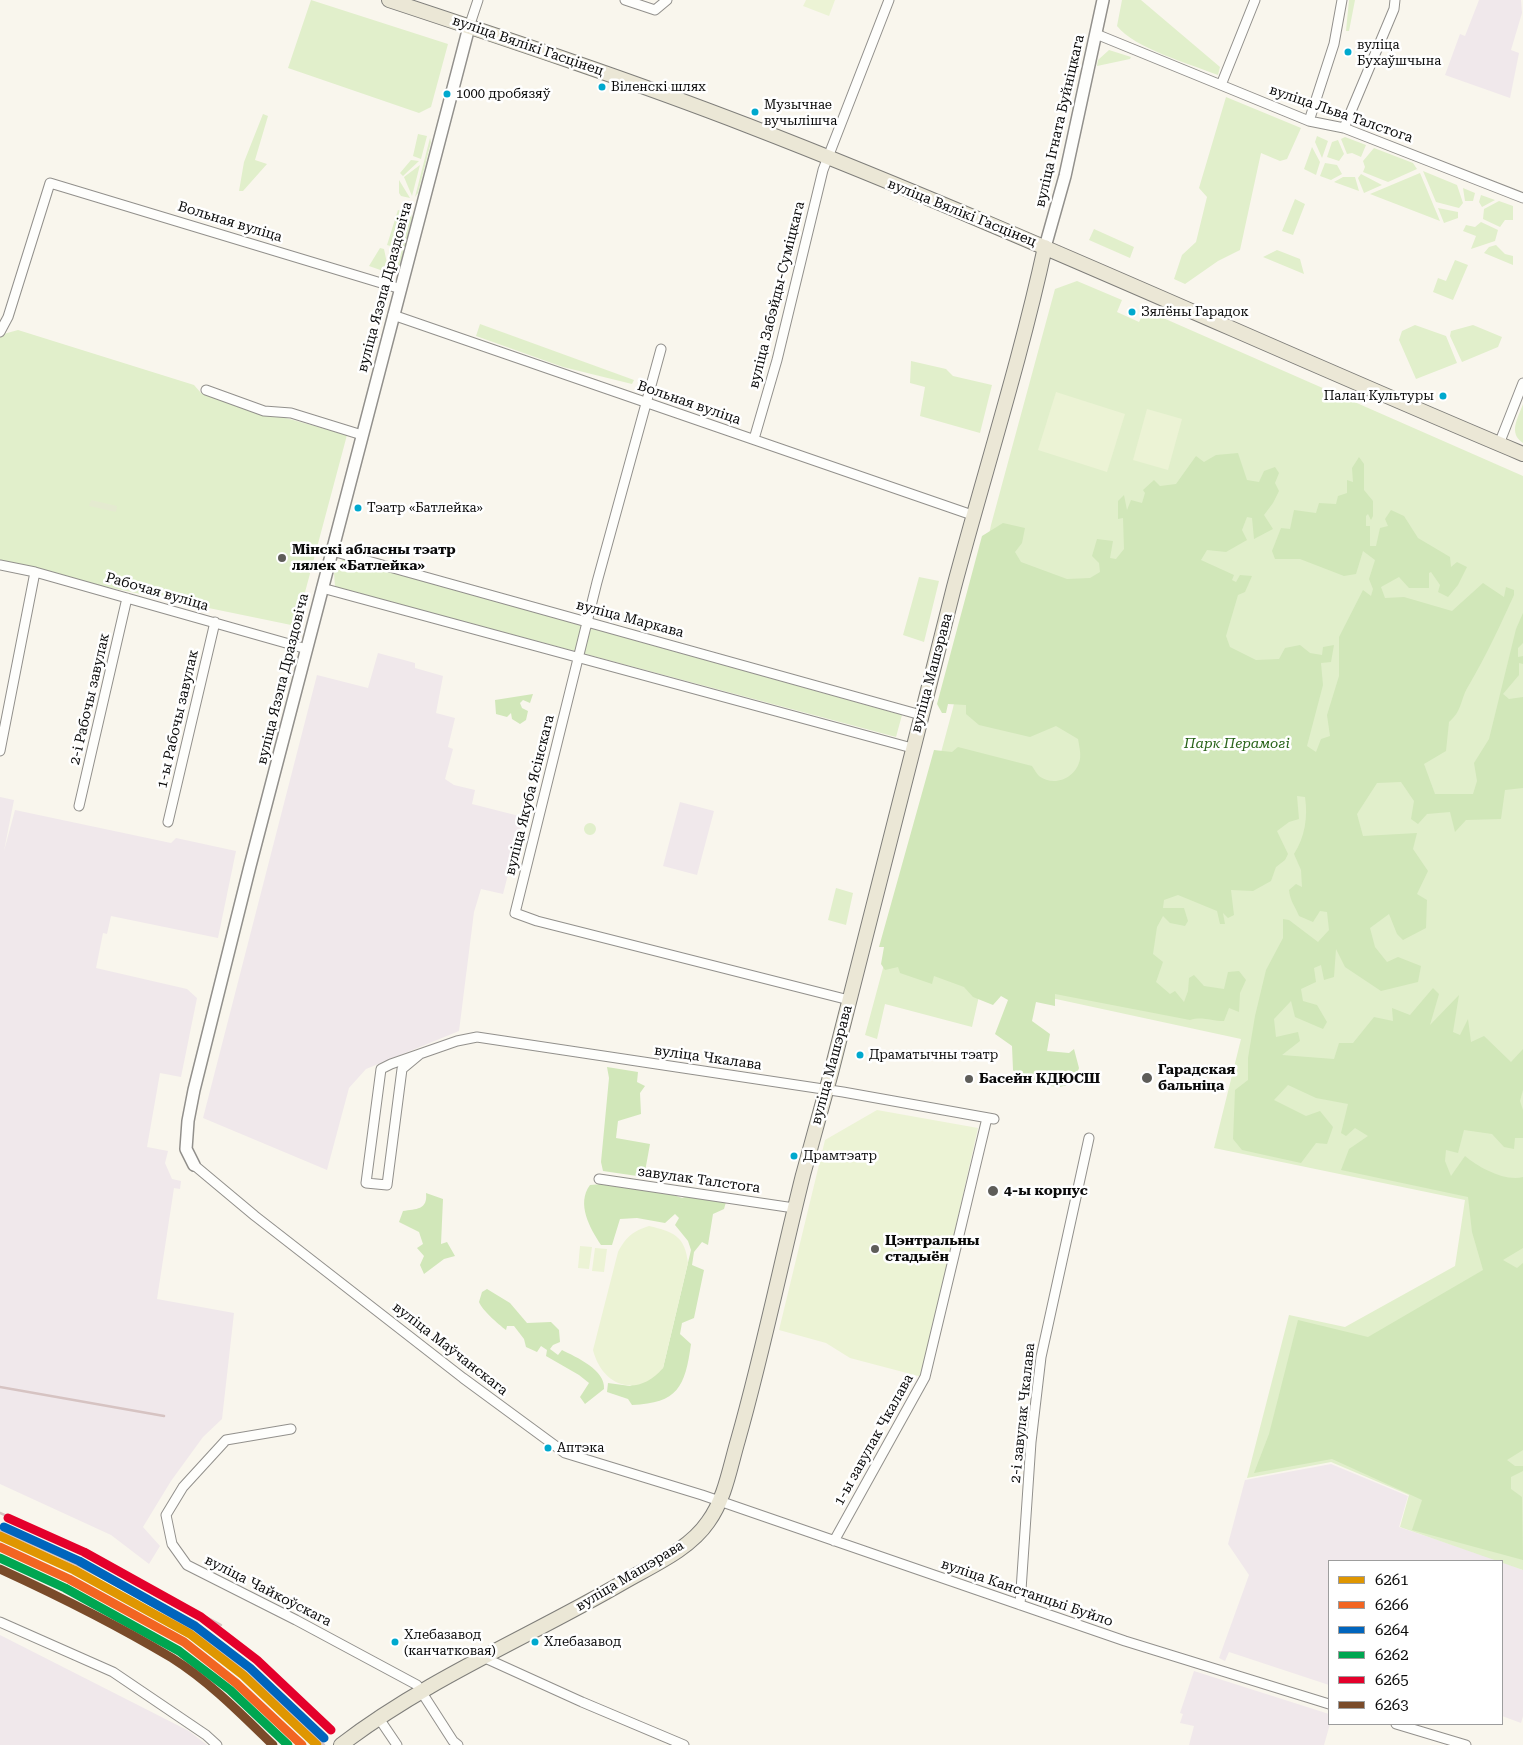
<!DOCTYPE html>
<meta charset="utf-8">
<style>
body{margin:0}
#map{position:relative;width:1523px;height:1745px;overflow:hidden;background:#f9f6ed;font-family:"Roboto Serif",serif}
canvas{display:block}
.legend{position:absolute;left:1328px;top:1560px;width:175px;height:165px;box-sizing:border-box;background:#fff;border:1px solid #9d9d9d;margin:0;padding:6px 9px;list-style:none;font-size:15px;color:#0a0a0a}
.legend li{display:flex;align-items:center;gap:10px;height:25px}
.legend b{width:25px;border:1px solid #9d9d9d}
</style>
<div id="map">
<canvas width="1523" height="1745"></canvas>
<ul class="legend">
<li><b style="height:6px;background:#df9601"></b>6261</li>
<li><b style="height:6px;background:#f26522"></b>6266</li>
<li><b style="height:6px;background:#0065bd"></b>6264</li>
<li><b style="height:6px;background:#00a651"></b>6262</li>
<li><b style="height:6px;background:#e4002b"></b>6265</li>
<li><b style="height:6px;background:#7a4b2a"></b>6263</li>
</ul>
</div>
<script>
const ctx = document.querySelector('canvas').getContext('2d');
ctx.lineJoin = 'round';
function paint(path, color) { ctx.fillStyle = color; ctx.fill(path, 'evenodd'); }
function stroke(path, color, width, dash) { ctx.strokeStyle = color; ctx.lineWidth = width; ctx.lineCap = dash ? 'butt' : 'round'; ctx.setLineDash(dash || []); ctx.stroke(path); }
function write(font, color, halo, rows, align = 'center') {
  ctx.font = font + ' "Roboto Serif",serif'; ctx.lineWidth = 5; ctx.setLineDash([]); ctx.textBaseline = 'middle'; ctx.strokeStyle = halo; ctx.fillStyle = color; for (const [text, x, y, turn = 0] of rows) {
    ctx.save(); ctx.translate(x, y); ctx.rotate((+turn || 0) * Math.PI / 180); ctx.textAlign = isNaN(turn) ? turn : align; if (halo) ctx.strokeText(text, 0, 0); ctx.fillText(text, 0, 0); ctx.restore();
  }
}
paint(new Path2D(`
 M1479,0h42l1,13 -11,37 8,3 -9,45 -65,-23 15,-41 5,2z
 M378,653l37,10v5l28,8 -7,37 19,5 -7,29 5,2 -8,30 9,6 21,5 -3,14 51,13 -20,77 -22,-5 -7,23 -15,119 -93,38 -17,19 -22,82 -124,-52 114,-443 51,13z
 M0,797l14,3 -10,51 11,-41 156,33 5,-5 60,13 -18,87 -107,-22 -4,18 -4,-1 -7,35 91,21 10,9 -16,79 -21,-4 -13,74 21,4 -3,12 7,16 9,2 -1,8 -6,-1 -17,111 77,14 -12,106 -19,18 -32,44 -28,46 17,19 -11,18 -38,-29 -111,-51z
 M680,802l34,9 -17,64 -34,-9z
 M1331,1464l77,32 -9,31 101,34h-171v124l-100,-33 -4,9 -6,-3 30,-83 -21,-31 17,-64z
 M1502,1562l21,8v146l-2,7 -19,-7z
 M0,1635l189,96 18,14h-207z
 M1194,1671l135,43 1,10 -6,21h-135l5,-19 -14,-3 3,-9 -3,-1z`), '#f0e8eb');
paint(new Path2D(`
 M311,0l137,44 -17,63 -12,6 -131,-45z
 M1122,0h19l79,67 -2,8c-28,-11 -84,-27 -101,-49z
 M1349,0h6l-6,31h-3z
 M1109,50l22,7 -1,2 -33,7 1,-6z
 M1226,97l75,31 -14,31 -7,2 -19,-8 -21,97 -22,11 -33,23 -11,-5 8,-24 14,-13 11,-45 -8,-9z
 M263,114l5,2 -13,44 12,4 -24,27h-4l5,-29z
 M418,134l9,2 -6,23 -8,-3z
 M1317,136l11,5 -6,17 -7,-16z
 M1345,137l21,8 -5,12 -9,-4 -5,1 -6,-15z
 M430,138l1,4 -13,51 -3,4z
 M1338,140l6,14 -5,7 -12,-4 5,-15z
 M1312,147l8,15 -4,13 -12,-6z
 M1374,148l39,15 4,6 -29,13 -25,-10 2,-5 -2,-6z
 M411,160l8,1 -16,15 -3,-3z
 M1325,163l12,2 5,9 -11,6 -11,-4z
 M420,165l-8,31 -8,-19z
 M1423,171l34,14 6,18 -4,5 -23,-6z
 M1420,173l20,48 -70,-27z
 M1361,174l21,11 -18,8 -6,-15z
 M1343,177h12l4,14 -25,-9z
 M399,180l11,18 -9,-2 -2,-3z
 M1463,188l12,5 -2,8h-8z
 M1481,195l14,5 -13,7 -3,-5z
 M1295,199l10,5 -12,31 -11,-4z
 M1499,201l14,5v14h-8l-5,7 -17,-8 1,-10z
 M1438,208l20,4v6l-14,5z
 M398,210l9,3 -9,35 -11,-3z
 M411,214l1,4 -14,55 -3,2z
 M1481,222l17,8 -3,11 -24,8 5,-13 -13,-5 3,-6 9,2z
 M1094,229l40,18 -4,11 -41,-18z
 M1496,245l9,9 8,2v9l-29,-12 5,-6z
 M380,248l4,1 5,24 -20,-7z
 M1277,250l23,9 4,15 -41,-17z
 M1455,260l13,5 -15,35 -20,-8 5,-14 8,3z
 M1077,281l45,19 -5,12 22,10 6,-12 378,166v1094l-123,-43 9,-32 -78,-33 -84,16 42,-163 56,12 110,-61 10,-66 -251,-52 27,-109 -259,-56 -10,44 -87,-23 -8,35 -12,-4 88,-327 38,-183 64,-236z
 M480,324l154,56 -2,4 -69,-17 -87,-31z
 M1415,325l31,11 11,27 -41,16 -17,-39 3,-9z
 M1473,325l29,12 -4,10 -36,15 -12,-26 1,-5z
 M18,330l176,55 7,8 13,5 133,37 -51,191 -296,-61v-230z
 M911,361l35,8 7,7 39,9 -12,48 -60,-17 5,-29 -15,-4z
 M1523,404v39c-15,-10 -5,-25 0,-39z
 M343,559l559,156 -6,22 -561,-150 -1,-15z
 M919,577l20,4 -15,61 -21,-7z
 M584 829a6 6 0 1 1 12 0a6 6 0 1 1-12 0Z
 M836,888l17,5 -7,32 -18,-5z`), '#e1efcb');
paint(new Path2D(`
 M1238,453l9,27 12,2 5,-11 11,-4 4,6 -4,10 4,8 -6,12 -9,12 9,14 -19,10 -2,-21 -5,-1 -5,13 5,10 -21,12 -19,-2 -6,10 33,15 -2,5 4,2 4,-7 12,1 -7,16 -7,3 -12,41 4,11 26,13 23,-1 6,-11 15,-3 10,8 12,2 1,-8 11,-2 -3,17 -10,1 2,22 -16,61 9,6 5,-13 9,-3 -3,-21 12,-39v-39l24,-47 8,6 2,-7 -4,-10 6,-19 -12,-9 -7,23 -12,2 -44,-17h-25l-3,-8 9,-23 9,1 4,-19 22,3 3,-10 17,1 2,-8 9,-3v-13l6,2 -1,-14 7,-11 5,7v26l9,11v15l-2,4 -3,-6 -2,2v10h4v20h6l4,-18 8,-2 -3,-7 6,-9 13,6 14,22 32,19 1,10 6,-5 10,5 -9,18 -10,12 -10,-5 2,-7 -9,-13 -2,1v15h-20l-10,-11 -18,10 4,11 19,-1 48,14 31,-28 21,14 2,-10 8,3v5c-14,31 -28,61 -45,90 -9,14 -6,25 -20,37l-3,29 -22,13 11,30h38l4,-13 -3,-18 15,-24 27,-110 7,-16v30l-5,5v9l5,-1v8l-4,-1v12l-16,19 6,5 14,-2v91l-18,2 -4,29 -35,1 -11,12 -5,-20 -23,2 -9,10 -7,-5 3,-18 -13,-19 -24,1 -20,31 6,22 54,-3 -4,16 15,22 -11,23 10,6 -1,28 -23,12 -6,-6 -8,-20 -19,14 5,19 12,15 11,-5 23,9 -3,16 -37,9 -36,-24 -9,-18 -2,28 -10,3 -3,-15 -7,3 2,14 -15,7 2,12 14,4 10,17 -4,7 -28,-12 -4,-16 -17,18 2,18 22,-5 2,9 -18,14 52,4 5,-16h14l21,-26 19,4 -1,-13 18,7 23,-27 6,6 -9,31 29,-30 -6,37 7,3 8,-16 3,23 13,-6 27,26 12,-13v41l-3,11 3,9v28h-8l-1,11 -10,-2 -12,-13 -28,-4 -6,23 -12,-3 -1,11 6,15 14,-20c13,11 40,26 58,21v71l-20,12 14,8 6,-5v187l-16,10 8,6h8v5l-12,6v12l11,8 1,63 -111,-30 10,-30 -90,-41 -78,14 15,-39 29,-114 70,17 115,-67 -11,-38 -4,-35 -127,-27 8,-21 19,-13 -13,-8 -9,8 -5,-3 7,-29 -32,-6 -28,-13 -14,15 32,16 14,-5 13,16 -6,17 -11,-1 -15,20 -59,-13 -9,-11 2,-49 13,-10v-22l7,-42 11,-46 17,-32v-19l6,1 29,22 11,-12 -2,-18 -7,-1 -7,11 -14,-6c-4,-10 -9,-15 -10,-26l7,-6 6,3 -1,-17 -7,-16c11,-17 14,-37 11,-57l-8,-1 2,23 -10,3 -12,9 11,23 -3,6 -9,7 -5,14 -18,10 -22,-1 3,25 -6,3 -5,-5 2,11h-5l-3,-13 -39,-16 -14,5 -1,8h21l4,13 -3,5 -15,-3 -7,-7 -6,11 -4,27 10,8 -7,20 14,12 5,-3 9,11 4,-11 1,-13 5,-3 10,11 20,3 4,-17 11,-1 7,9 -6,13 -1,19 -10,-4 -5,13c-13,0 -22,-5 -34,-1l-135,-26v12l-19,-4 -4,19 18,13 -3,17 22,2 5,-4 5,19 -5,15 -14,4 -10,-1v-4l-9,-8 -7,10h-16l1,-7 -6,-7 -1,-24 -17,-12 13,-34 -7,-4 -8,9 -20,-8 -9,-10 -30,-11 -2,8 -32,-11 -2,-6 -13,3 -4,-6 3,-17h-5l55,-197 18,2 6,-5 74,19c2,3 5,8 7,10 16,12 38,1 41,-17 1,-6 -1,-14 -2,-20l-22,-13 -26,11 -51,-12 -13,-11v-9l-18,-1 -2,9h-4l-5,-9 45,-168 21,-13 22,5 -3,15 -7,9 6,10 46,17 23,-1 10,-6 -1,-9 -7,-7 5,-17 16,2 -3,17 6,1 8,-10 -1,-31 -5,1v-18l6,-6 3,15 4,-10 11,3 3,-10 -2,-3 11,-10 6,6 16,-2 20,-28 8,6 12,-7z
 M533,694l-3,9 -7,-3 -3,3 2,5 6,3 -2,9 -6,4 -8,-5 -1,-6 -4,4 -11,-3 -1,-14z
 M607,1067l31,5 -1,10 8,4 -5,7 1,21 -23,7 -2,17 34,6 -6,33 -41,-6 -2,-9 8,-84z
 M602,1184l69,10 11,4 9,-3 35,7 -2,7 -11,5 -5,31 -6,-3 -8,10 -2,13 12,5 -10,48 -12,5 -2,11 11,10c-6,43 -13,59 -59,61l-4,-6 -21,-7 1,-9 22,3 33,-18 28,-118 -3,-9 -13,-16 4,-7 -4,-4 -10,9 -28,-5 -17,1 -8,26h-11c-11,-17 -25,-41 -11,-60z
 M426,1193l17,6 -2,45 6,-2 8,14 -11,3 -20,15 -4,-9 4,-9 -7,-8 6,-4 -4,-12 -20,-10 4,-11c13,-2 25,-1 23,-18z
 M487,1289l23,14 17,20 24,-1 8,8 1,12 -7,3 -3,4 8,6 4,-5c14,7 44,20 42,39l-19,15 -5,-7 9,-14 -10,-8 -33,-19 1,-6 -6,-4 -4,6 -11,-5 -2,-8 -10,-13h-7l-1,4c-8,-6 -24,-20 -27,-28l3,-10z`), '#d1e7b9');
paint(new Path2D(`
 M91,500l26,6 -1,6 -27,-6z`), '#e4ead0');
paint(new Path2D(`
 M806,0h29l-6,16 -26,-10z
 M1056,392l69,22 -18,58 -69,-22z
 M1147,409l35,10 -14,51 -35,-10z
 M877,1110l101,18 -56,249 -72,-19 -24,-15 -47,-13 46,-190z
 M649,1226c25,6 36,10 39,37l-25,105c-26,31 -61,18 -70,-18l25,-98c8,-15 15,-21 31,-26z
 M580,1246l12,1 -3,22 -11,-1z
 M595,1248l12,1 -3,23 -12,-1z`), '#ecf3d5');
const minor = new Path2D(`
 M625,0l30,10 12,-10
 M469,27l9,-27
 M1096,34l213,87 35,7 179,70
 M1221,85l34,-85
 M1309,121l25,-77 8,-44
 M1344,128l50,-119 1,-9
 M393,315l582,201
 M0,332l8,-15 42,-134 351,106
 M661,349l-64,233 -82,331 22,8 312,79
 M206,390l58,21 27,2 71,22
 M754,439l23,-79 46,-190 66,-170
 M1499,444l24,-61
 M332,551l589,164
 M0,565l35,7 272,77
 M322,588l590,160
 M0,751l35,-179
 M79,806l48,-208
 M168,822l47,-200
 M420,1054l-18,15 -15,116 -21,-2 15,-114 10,-5 66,-23 20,-4 366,55 151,27
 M194,1165l61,51 208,162 102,75 137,42 423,146 204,63
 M599,1179l195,29
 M291,1429l-65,11 -43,47 -17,28 6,29 15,21 109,55 121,65 36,56 5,4
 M834,1541l91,-164 62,-259
 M1020,1605l11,-163 10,-85 48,-219
 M0,1622l113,50 93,63 11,10
 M485,1658l97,44 102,43
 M378,1717l19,28
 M1396,1724l70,21`);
const tertiary = new Path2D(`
 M1045,247l20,-71 38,-176
 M194,1165l-8,-16 2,-28 6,-31 56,-224 219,-839`);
const primary = new Path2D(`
 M389,0c121,40 241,80 360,126 261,101 516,220 774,328
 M341,1745c86,-66 188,-108 281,-162 29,-17 67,-33 86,-61 17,-23 22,-55 30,-82 25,-88 43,-177 65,-265 9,-34 19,-68 28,-102 42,-162 82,-324 123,-486 30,-113 66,-225 91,-340`);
stroke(minor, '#92908c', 11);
stroke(tertiary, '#92908c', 14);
stroke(primary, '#7f7e7a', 16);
stroke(minor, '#fefefc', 9);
stroke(tertiary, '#fefefc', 11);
stroke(primary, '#ebe7d6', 14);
stroke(new Path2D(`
 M0,1387l164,29
 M0,1513l92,42 129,70
 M0,1531c66,27 132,59 192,100 48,33 90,73 132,114`), '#d6c3c2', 2.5);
stroke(new Path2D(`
 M0,1536l74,34 116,64 53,41 74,70`), '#df9601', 9);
stroke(new Path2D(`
 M0,1547l69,32 115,63 52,41 66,62`), '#f26522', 9);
stroke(new Path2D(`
 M4,1527l75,34 116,65 55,42 74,70`), '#0065bd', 9);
stroke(new Path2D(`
 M0,1558l65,30 114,63 51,39 58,55`), '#00a651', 9);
stroke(new Path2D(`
 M8,1518l76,34 117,65 56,43 74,70`), '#e4002b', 9);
stroke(new Path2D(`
 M0,1569c59,27 117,56 172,89 38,24 70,57 101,87`), '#7a4b2a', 9);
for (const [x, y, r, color] of [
 [1348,52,4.5,"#00a9ce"],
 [602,87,4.5,"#00a9ce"],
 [447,94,4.5,"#00a9ce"],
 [755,112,4.5,"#00a9ce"],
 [1132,312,4.5,"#00a9ce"],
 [1443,396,4.5,"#00a9ce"],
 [358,508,4.5,"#00a9ce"],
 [282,558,5,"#5e5d59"],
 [860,1055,4.5,"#00a9ce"],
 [1147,1078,6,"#5e5d59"],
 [969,1079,5,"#5e5d59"],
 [794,1156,4.5,"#00a9ce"],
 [993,1191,6,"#5e5d59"],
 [875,1249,5,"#5e5d59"],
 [548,1448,4.5,"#00a9ce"],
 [395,1642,4.5,"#00a9ce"],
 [535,1642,4.5,"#00a9ce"]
]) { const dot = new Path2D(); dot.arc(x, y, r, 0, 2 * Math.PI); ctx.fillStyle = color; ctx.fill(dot); stroke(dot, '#fff', 2); }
write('13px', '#0a0a0a', '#fff', [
 ["вуліца",1357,45],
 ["Бухаўшчына",1357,61],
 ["Віленскі шлях",611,87],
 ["1000 дробязяў",456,94],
 ["Музычнае",764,105],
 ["вучылішча",764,121],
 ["Зялёны Гарадок",1141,312],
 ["Палац Культуры",1434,396,"right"],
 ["Тэатр «Батлейка»",367,508],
 ["Драматычны тэатр",869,1055],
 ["Драмтэатр",803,1156],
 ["Аптэка",557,1448],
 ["Хлебазавод",404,1635],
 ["(канчатковая)",404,1651],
 ["Хлебазавод",544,1642]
], 'left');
write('14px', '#0a0a0a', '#fff', [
 ["вуліца Вялікі Гасцінец",528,46,19],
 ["вуліца Льва Талстога",1341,114,19],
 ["вуліца Ігната Буйніцкага",1060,121,-77],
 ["вуліца Вялікі Гасцінец",962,213,22],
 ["Вольная вуліца",230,222,17],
 ["вуліца Язэпа Драздовіча",385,287,-75],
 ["вуліца Забэйды-Суміцкага",777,295,-76],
 ["Вольная вуліца",689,403,19],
 ["Рабочая вуліца",157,592,16],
 ["вуліца Маркава",630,619,15],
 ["вуліца Машэрава",932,673,-75],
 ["вуліца Язэпа Драздовіча",283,679,-76],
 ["2-і Рабочы завулак",90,699,-77],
 ["1-ы Рабочы завулак",178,719,-77],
 ["вуліца Якуба Ясінскага",530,795,-76],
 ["вуліца Чкалава",708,1058,8],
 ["вуліца Машэрава",832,1065,-75],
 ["завулак Талстога",699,1180,8],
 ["вуліца Маўчанскага",450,1349,38],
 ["2-і завулак Чкалава",1023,1413,-84],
 ["1-ы завулак Чкалава",874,1440,-61],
 ["вуліца Машэрава",630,1576,-31],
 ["вуліца Чайкоўскага",268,1591,27],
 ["вуліца Канстанцыі Буйло",1027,1593,19]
]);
write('bold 14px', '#0a0a0a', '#fff', [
 ["Мінскі абласны тэатр",292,550],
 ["лялек «Батлейка»",292,566],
 ["Гарадская",1158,1070],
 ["бальніца",1158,1086],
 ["Басейн КДЮСШ",979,1079],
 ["4-ы корпус",1004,1191],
 ["Цэнтральны",885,1241],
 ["стадыён",885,1257]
], 'left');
write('italic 14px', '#286319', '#fff', [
 ["Парк Перамогі",1237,744]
]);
</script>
